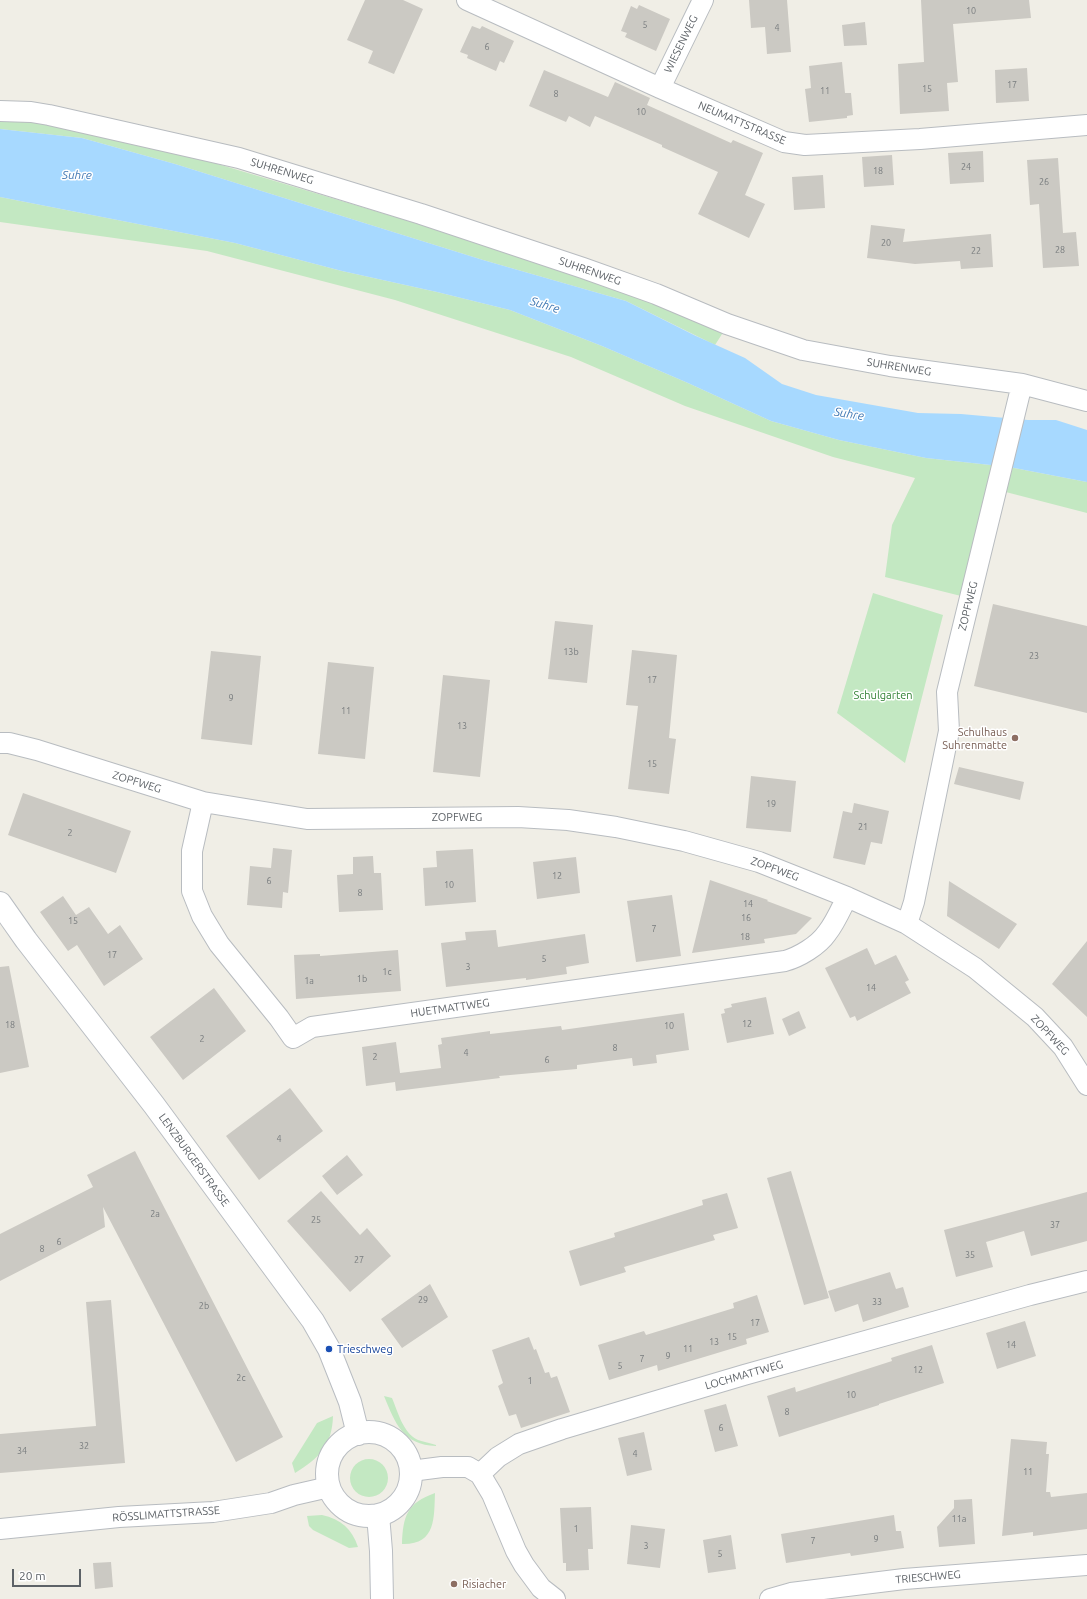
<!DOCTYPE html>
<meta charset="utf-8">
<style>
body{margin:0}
#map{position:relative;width:1087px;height:1599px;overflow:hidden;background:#f0eee6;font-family:Ubuntu,sans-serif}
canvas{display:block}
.scale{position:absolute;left:12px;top:1569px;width:69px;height:18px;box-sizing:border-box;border:2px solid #5d6267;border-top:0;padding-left:5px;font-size:12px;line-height:14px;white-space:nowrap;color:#5d6267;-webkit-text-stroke:3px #fff;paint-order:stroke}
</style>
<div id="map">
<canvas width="1087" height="1599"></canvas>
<div class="scale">20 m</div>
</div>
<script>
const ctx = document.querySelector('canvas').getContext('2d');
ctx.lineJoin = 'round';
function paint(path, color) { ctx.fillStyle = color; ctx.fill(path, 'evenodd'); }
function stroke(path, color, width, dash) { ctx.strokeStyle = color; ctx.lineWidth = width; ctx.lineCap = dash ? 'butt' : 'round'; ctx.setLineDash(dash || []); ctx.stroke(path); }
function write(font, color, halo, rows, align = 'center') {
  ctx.font = font + ' Ubuntu,sans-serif'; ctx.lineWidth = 3; ctx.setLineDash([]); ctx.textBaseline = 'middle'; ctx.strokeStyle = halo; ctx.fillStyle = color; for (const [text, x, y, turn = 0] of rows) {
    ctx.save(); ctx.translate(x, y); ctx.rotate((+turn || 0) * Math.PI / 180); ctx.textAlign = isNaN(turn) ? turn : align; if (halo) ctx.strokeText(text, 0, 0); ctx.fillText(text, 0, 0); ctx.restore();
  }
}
paint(new Path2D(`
 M0,113l191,43 268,80 126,39 139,56 -9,14 -89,-44 -143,-41 -308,-96 -93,-26 -82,-9z
 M0,197l235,46 107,28 95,21 73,18 92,36 86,37 83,38 68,19 87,18 83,9 78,15v31l-89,-23 -29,108 -84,-21 7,-52 23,-47 -82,-21 -148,-51 -114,-49 -176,-57 -188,-49 -207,-29z
 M873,593l70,22 -38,148 -68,-50z
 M384,1396l8,2c6,14 11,35 26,42 5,2 13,3 18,5v1c-33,-1 -41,-23 -52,-50z
 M333,1416c-1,30 -14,42 -38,57l-3,-10 25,-40z
 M350 1478a19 19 0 1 1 38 0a19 19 0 1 1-38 0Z
 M435,1493c-1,25 1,52 -33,51 1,-28 5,-41 33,-51z
 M322,1515c19,4 30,14 36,32l-9,1 -36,-18 -4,-4 -2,-10z`), '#c3e8c2');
paint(new Path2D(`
 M0,129l82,9 93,26 308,96 143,41 70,35 49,22 37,26 34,11 102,18 43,1 67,6h28l31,10v52l-78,-15 -83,-9 -87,-18 -68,-19 -83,-38 -86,-37 -92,-36 -73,-18 -95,-21 -107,-28 -235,-46z`), '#a7d9ff');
paint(new Path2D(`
 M365,0h38l20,9 -29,65 -26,-11 5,-12 -26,-11z
 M749,0h38l4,52 -24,2 -2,-27 -14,1z
 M921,0h108l2,18 -78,6 5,58 -11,1 2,28 -49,3 -2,-50 26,-2z
 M639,5l31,14 -14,32 -31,-14 2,-4 -6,-2 10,-25 6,3z
 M865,22l2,23 -23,1 -2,-21z
 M472,26l8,3 2,-3 32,15 -10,22 -4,-2 -4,10 -29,-13 1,-3 -8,-3z
 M842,62l3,31h6l2,22 -6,1v2l-38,4 -4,-33 6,-1 -2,-22z
 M1027,68l2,33 -33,2 -1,-33z
 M544,70l64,27 7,-15 35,16 -3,7 84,38 2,-3 30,13 -18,42 20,9 -16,34 -51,-24 20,-42 -56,-25v-2l-67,-29 -5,11 -21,-11 -3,6 -37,-16z
 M983,151l1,31 -34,2 -2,-31z
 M892,155l2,30 -30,2 -2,-30z
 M1058,158l5,75 13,-1 3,34 -36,2 -4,-64 -9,1 -3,-45z
 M823,175l2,33 -31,2 -2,-33z
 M871,225l34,4 -2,13 88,-8 2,33 -32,2 -1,-8 -45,3 -48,-6z
 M993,604l94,22v87l-113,-27z
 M555,621l38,4 -6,58 -39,-4z
 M632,650l45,5 -8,83 7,1 -7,55 -41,-5 10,-83 -12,-1z
 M211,651l50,5 -9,89 -51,-6z
 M328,662l46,5 -9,92 -47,-5z
 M443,675l47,5 -10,97 -47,-5z
 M959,767l65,15 -4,18 -66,-16z
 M751,776l45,5 -5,51 -45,-4z
 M23,793l108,38 -15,42 -108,-38z
 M854,803l35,8 -7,33 -11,-2 -6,23 -32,-7 10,-47 9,2z
 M273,848l19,2 -4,43 -5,-1 -1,16 -35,-3 3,-39 21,2z
 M473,849l3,53 -51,4 -2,-38 14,-1 -1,-16z
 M373,856l1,17h7l2,37 -44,2 -2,-37 16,-1v-17z
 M576,857l4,36 -43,6 -4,-37z
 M710,880l58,20 -1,1 45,17 -16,16 -32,5 1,4 -73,10z
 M949,881l68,43 -18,25 -52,-33z
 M672,895l9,61 -45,6 -9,-61z
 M63,896l13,19 13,-8 19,27 12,-9 23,34 -39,27 -27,-41 -9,6 -28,-39z
 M496,930l2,17 87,-13 4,29 -23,4 1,7 -41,6v-2l-80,9 -5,-44 25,-3 -1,-8z
 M1087,941v76l-35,-33z
 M867,948l8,17 21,-10 13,25 -4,2 6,11 -54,28 -2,-5 -5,2 -25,-50z
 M398,950l3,41 -105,8 -2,-44 26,-1v2z
 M9,966l20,101 -29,6v-106z
 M214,988l32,43 -63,49 -33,-43z
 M766,997l8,37 -47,9 -6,-29 4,-1 -1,-4 8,-2 -1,-3z
 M799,1011l7,17 -17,8 -7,-17z
 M684,1013l5,37 -33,5 1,8 -24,3 -1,-8 -55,7v4l-78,7 1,2 -104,13 -1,-9 -29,4 -4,-39 34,-5 4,31 41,-5 -3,-23 4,-1 -1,-6 49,-7v3l71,-8 1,4z
 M290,1088l33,43 -64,49 -33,-44z
 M135,1151l148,286 -47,25 -133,-255 2,20 -105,54v-47l93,-47 -6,-12z
 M347,1155l16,20 -26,20 -15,-19z
 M791,1171l38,127 -25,7 -37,-127z
 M321,1191l39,44 7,-7 24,28 -41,36 -63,-71z
 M1087,1192v49l-56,15 -7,-25 -38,11 7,25 -37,10 -12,-47z
 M727,1193l11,35 -25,7 2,5 -91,27 2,5 -46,14 -11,-35 46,-14 -1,-4 89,-28 -1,-5z
 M890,1272l6,17 7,-2 6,20 -46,15 -5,-18 -23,8 -7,-21z
 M430,1284l18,33 -46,31 -21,-29z
 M757,1295l12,37 -23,7 1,5 -89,27 -1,-6 -48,15 -11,-35 46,-14 2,4 88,-27 -1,-5z
 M111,1300l14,163 -125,10v-39l96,-8 -10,-124z
 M1025,1321l11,35 -39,13 -11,-36z
 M529,1337l5,13 2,-1 9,24 4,-1 2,6 6,-2 13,36 -49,16 -5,-14 -7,2 -11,-30 5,-3 -11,-33z
 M932,1345l12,38 -65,21v1l-100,32 -12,-41 28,-9 1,5 96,-31 -1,-3z
 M726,1404l12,42 -23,6 -11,-42z
 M644,1432l8,38 -25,6 -9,-38z
 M1011,1439l36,3 -1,12h3l-3,38h4l1,5 36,-4v36l-54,7v-4l-31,4z
 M972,1499l3,45 -36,3 -2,-20 17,-19v-8z
 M591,1507l2,42h-5l1,21 -23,1v-8h-3l-3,-55z
 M894,1515l2,16h5l3,17 -53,8 -1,-3 -64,10 -5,-29z
 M631,1525l34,4 -5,39 -33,-4z
 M731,1535l5,34 -28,4 -5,-33z
 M111,1562l2,25 -18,2 -2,-26z`), '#cbc9c3');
const minor = new Path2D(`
 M467,0l193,88 124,54 21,3 115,-6 167,-14
 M660,88l43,-88
 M0,111l31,1 18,3 190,43 182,56 162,54 73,26 71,30 76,26 87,16 132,18 65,17
 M0,743h9l28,7 166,52 104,17 211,-2 50,3 48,7 68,14 75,21 88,35 60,27 68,44 60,49 28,30 24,38
 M203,802l-11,49v40l10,25 17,28 60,74 14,20 19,-11 473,-66c14,-4 33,-15 42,-28 8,-10 14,-24 20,-36
 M907,924l7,-22 35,-171 -2,-39 75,-308
 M411,1471l31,-4h26l12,7 18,-17 21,-13 43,-15 182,-54 286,-80 57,-14
 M480,1474l12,20 24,57 8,14 17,23 14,11
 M0,1529l119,-12 94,-5 58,-9 23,-8 35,-8
 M770,1599l21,-6 113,-14 183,-14`);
const secondary = new Path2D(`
 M0,903l26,37 128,165 159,216 16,28 21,53 8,32
 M327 1474a42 42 0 1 1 84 0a42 42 0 1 1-84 0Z
 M378,1515l3,36 1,48`);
stroke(minor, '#b8bcc0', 22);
stroke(secondary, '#b9bdc2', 24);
stroke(minor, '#fff', 20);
stroke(secondary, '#fff', 22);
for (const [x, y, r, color] of [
 [1015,738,4,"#8d6e63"],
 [329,1349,4,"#1a4fb4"],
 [454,1584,4,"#8d6e63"]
]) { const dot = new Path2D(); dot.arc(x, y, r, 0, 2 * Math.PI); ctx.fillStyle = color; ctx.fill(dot); stroke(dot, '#fff', 1.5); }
write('9px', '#787c7e', null, [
 ["10",971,11],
 ["5",645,25],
 ["4",777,28],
 ["6",487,47],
 ["17",1012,85],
 ["15",927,89],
 ["11",825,91],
 ["8",556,94],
 ["10",641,112],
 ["24",966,167],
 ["18",878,171],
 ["26",1044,182],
 ["20",886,243],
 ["28",1060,250],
 ["22",976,251],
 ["13b",571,652],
 ["23",1034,656],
 ["17",652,680],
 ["9",231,698],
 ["11",346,711],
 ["13",462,726],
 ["15",652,764],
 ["19",771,804],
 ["21",863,827],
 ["2",70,833],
 ["12",557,876],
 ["6",269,881],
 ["10",449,885],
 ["8",360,893],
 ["14",748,904],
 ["16",746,918],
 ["15",73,921],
 ["7",654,929],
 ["18",745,937],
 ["17",112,955],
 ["5",544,959],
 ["3",468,967],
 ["1c",387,972],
 ["1b",362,979],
 ["1a",309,981],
 ["14",871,988],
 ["12",747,1024],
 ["18",10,1025],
 ["10",669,1026],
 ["2",202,1039],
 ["8",615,1048],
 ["4",466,1053],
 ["2",375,1057],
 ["6",547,1060],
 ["4",279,1139],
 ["2a",155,1214],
 ["25",316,1220],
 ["37",1055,1225],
 ["6",59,1242],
 ["8",42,1249],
 ["35",970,1255],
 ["27",359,1260],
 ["29",423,1300],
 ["33",877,1302],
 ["2b",204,1306],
 ["17",755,1323],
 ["15",732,1337],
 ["13",714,1342],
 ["14",1011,1345],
 ["11",688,1349],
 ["9",668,1356],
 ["7",642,1359],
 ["5",620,1366],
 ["12",918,1370],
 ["2c",241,1378],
 ["1",530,1381],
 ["10",851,1395],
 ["8",787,1412],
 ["6",721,1428],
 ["32",84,1446],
 ["34",22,1451],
 ["4",635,1454],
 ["11",1028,1472],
 ["11a",959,1519],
 ["1",576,1529],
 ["9",876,1539],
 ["7",813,1541],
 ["3",646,1546],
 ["5",720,1554]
]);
write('11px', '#5d6267', '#fff', [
 ["WIESENWEG",681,44,-64],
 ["NEUMATTSTRASSE",742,123,23],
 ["SUHRENWEG",282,171,17],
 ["SUHRENWEG",590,271,19],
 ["SUHRENWEG",899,367,9],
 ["ZOPFWEG",968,606,-76],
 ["ZOPFWEG",137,782,17],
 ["ZOPFWEG",457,817],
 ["ZOPFWEG",775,869,20],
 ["HUETMATTWEG",450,1008,-8],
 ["ZOPFWEG",1050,1035,47],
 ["LENZBURGERSTRASSE",194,1160,54],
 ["LOCHMATTWEG",744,1375,-16],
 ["RÖSSLIMATTSTRASSE",166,1514,-4],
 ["TRIESCHWEG",928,1577,-5]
]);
write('11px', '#328135', '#fff', [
 ["Schulgarten",883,695]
]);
write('11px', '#785e54', '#fff', [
 ["Schulhaus",1007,732],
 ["Suhrenmatte",1007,745],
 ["Risiacher",462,1584,"left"]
], 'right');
write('11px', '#164399', '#fff', [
 ["Trieschweg",337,1349]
], 'left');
write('italic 12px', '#4179b4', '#fff', [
 ["Suhre",77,175],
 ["Suhre",545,305,17],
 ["Suhre",849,414,9]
]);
</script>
